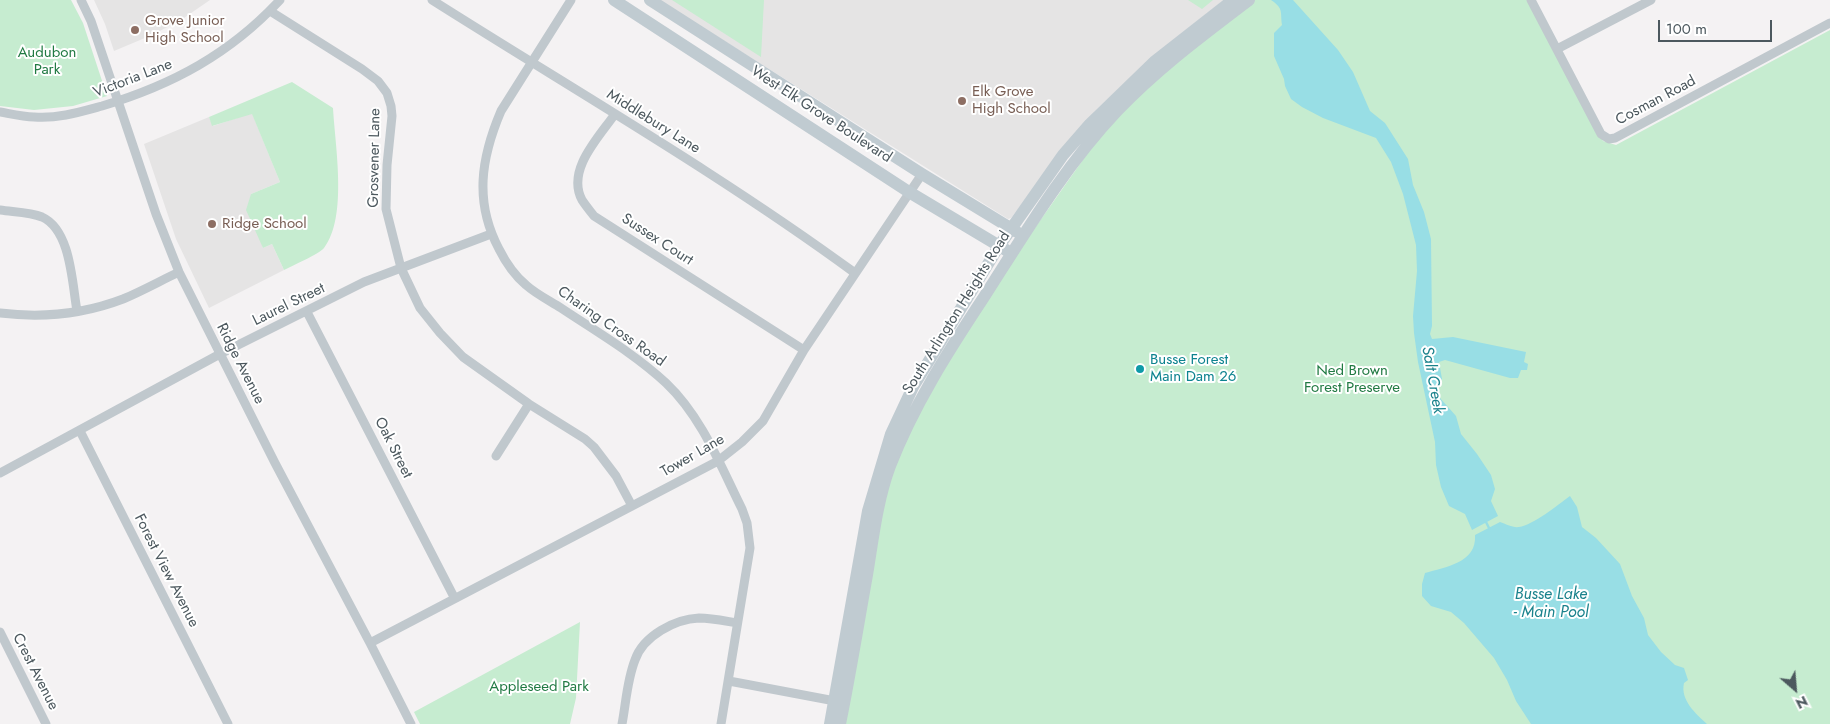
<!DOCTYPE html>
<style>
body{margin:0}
#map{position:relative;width:1830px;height:724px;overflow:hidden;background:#f4f2f3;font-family:Jost,sans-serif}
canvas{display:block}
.north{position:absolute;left:1770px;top:664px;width:50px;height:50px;-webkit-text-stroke:4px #fff;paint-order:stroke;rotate:153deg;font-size:14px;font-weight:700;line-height:20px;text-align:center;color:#4c585e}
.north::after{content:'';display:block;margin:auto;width:18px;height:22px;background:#4c585e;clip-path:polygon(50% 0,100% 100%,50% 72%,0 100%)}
.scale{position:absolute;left:1658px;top:20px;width:114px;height:22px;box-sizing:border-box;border:2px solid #4c585e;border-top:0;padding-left:6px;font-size:15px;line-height:18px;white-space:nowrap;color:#4c585e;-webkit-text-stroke:4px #fff;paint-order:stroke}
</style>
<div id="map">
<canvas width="1830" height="724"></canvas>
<div class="north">N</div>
<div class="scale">100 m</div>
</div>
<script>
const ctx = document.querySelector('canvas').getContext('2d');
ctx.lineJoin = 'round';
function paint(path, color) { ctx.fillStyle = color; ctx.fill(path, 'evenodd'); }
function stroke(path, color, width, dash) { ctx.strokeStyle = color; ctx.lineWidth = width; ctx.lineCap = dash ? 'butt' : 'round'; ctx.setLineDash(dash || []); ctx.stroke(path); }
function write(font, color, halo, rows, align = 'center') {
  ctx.font = font + ' Jost,sans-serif'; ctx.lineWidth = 4; ctx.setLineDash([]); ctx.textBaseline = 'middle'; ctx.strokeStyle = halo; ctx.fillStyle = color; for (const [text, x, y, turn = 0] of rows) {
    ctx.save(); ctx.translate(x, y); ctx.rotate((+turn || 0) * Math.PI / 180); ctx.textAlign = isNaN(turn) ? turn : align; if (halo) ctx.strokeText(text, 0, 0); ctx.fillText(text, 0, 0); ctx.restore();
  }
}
paint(new Path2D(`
 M94,0h116l-29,20 -29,15 -38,16 -9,-27z
 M659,0h565l-68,54 -60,56 -85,108 -3,1z
 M252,113l28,69 -29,12 12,54 9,-4 12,26 -75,38 -33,-69 -32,-95 65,-27 4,9z`), '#e5e4e4');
paint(new Path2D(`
 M0,0h71l12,23 24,73 -34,10 -39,4 -34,-4z
 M672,0h92l-3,57z
 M1188,0h25l-11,9z
 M1249,0h282l72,141 13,4 214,-115v694h-990l51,-260 74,-137 153,-217z
 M292,82l41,26c2,37 15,109 -9,140 -5,6 -32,18 -40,22l-12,-26 -9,4 -17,-38 5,-16 29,-12 -28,-68 -40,12 -3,-9z
 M580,622l-4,76 -6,26h-150l-6,-12z`), '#c6ecd0');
paint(new Path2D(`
 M1271,0h22l45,50 15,22 17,39 15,12 23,36 5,26 11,27 7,27 1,87 -2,8 2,5 21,-2 73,15 -2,10 4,2 -1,6h-6l-3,8h-8l-65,-18 -6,2 3,17 -5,6 3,13 16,18 5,18 16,20 14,21 4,14 -4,12 7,15 -26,14 -7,-16 -16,-8 -8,-19 -5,-22 -1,-23 -17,-80 -4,-29 -1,-17 4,-45 -1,-26 -13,-51 -12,-32 -15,-24 -53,-20 -21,-11 -11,-8 -6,-13 -1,-7 -10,-23v-23l8,-8c-2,-14 2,-16 -11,-25z
 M1570,496l7,11 5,20 14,11 24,26 12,32 12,22 4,17 13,17 14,13 9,3 4,12 -4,3c-4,17 12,31 23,41h-176l-15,-23 -9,-21 -13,-22 -30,-35 -13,-11 -20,-6 -9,-10v-12l3,-11c20,-6 52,-10 50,-38l25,-13c6,2 13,6 19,5 14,-2 39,-22 51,-31z`), '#98dee5');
stroke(new Path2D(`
 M1485,520l5,10`), '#98dee5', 2.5);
stroke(new Path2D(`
 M81,0l10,21 65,193 23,58 96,191 95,180 41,81
 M432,0c142,90 288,174 423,273
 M571,0l-70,111c-20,47 -27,91 -2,138 7,14 15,26 27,36 10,9 24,16 35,23 36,24 74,46 105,75 36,34 55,84 76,126l5,14 3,25 -29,176
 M1531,0l70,134 8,5 6,-1 215,-115
 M270,11l92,58 16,12 9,12 4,13 1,10 -5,49 -1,44 15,59 19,40 20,25 23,24 66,47 56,35 9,8 22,29 16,30
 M1557,49l94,-49
 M0,112c11,2 23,5 34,5 23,2 46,-5 68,-11 70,-21 128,-52 178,-106
 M615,114c-16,23 -49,56 -33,86 4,6 8,11 12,16l210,134
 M0,210c13,2 30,2 42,7 29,13 30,66 35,94
 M307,312l147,285
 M0,313c41,5 84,1 123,-14 19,-8 37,-18 56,-27
 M80,431l148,293
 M496,456l33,-52
 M0,473l220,-119 144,-72 127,-48
 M0,632l46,92
 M370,643l348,-182 24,-19 21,-21 41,-71 118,-176
 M729,681l106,20
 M622,724c4,-21 5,-44 13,-64 8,-24 40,-41 64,-42 13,0 26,3 38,5`), '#c0c8cd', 9);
stroke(new Path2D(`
 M614,0l295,192 97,58
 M650,0l272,174 95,58
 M830,724l38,-213 23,-77 22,-47 86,-141 64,-91 27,-31 64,-62 79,-62
 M840,724c10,-49 18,-99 27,-149 6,-36 10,-74 23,-109 23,-60 59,-116 94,-169 41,-64 81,-131 133,-186 40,-42 86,-76 132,-111`), '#c0cbd1', 12);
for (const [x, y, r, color] of [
 [135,30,5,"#8d6e63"],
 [962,101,5,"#8d6e63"],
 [212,224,5,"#8d6e63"],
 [1140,369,5,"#0f9aa8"]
]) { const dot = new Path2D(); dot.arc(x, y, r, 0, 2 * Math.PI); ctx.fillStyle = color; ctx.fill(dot); stroke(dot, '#fff', 2); }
write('15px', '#785e54', '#fff', [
 ["Grove Junior",145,21],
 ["High School",145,38],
 ["Elk Grove",972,92],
 ["High School",972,109],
 ["Ridge School",222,224]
], 'left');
write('15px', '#217a43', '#fff', [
 ["Audubon",47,53],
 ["Park",47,70],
 ["Ned Brown",1352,371],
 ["Forest Preserve",1352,388],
 ["Appleseed Park",539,687]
]);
write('15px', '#4c585e', '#fff', [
 ["Victoria Lane",133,79,-21],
 ["Cosman Road",1656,101,-28],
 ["West Elk Grove Boulevard",821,115,33],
 ["Middlebury Lane",653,122,32],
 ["Grosvener Lane",375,158,-89],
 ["Sussex Court",657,240,33],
 ["Laurel Street",289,305,-26],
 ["South Arlington Heights Road",957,313,-58],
 ["Charing Cross Road",611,327,35],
 ["Ridge Avenue",240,364,63],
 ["Oak Street",393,448,63],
 ["Tower Lane",693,456,-30],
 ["Forest View Avenue",166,571,63],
 ["Crest Avenue",35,672,63]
]);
write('15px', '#0d838f', '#fff', [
 ["Busse Forest",1150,360],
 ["Main Dam 26",1150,377]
], 'left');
write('italic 16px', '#1a828c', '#fff', [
 ["Salt Creek",1432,380,80],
 ["Busse Lake",1551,595],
 ["- Main Pool",1551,613]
]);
</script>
